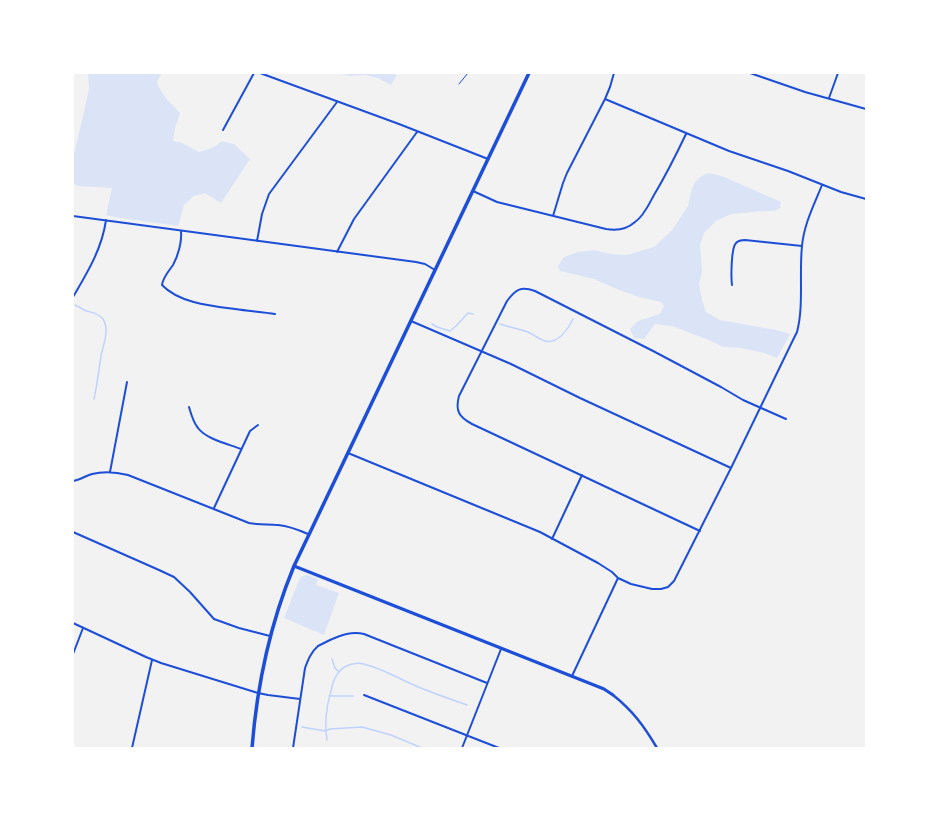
<!DOCTYPE html>
<style>
body{margin:0}
#map{position:relative;width:939px;height:821px;overflow:hidden;background:#f2f2f2;font-family:Barlow,sans-serif}
canvas{display:block}
.frame{position:absolute;inset:0;border:74px solid #fff;pointer-events:none}
</style>
<div id="map">
<canvas width="939" height="821"></canvas>
<div class="frame"></div>
</div>
<script>
const ctx = document.querySelector('canvas').getContext('2d');
ctx.lineJoin = 'round';
function paint(path, color) { ctx.fillStyle = color; ctx.fill(path, 'evenodd'); }
function stroke(path, color, width, dash) { ctx.strokeStyle = color; ctx.lineWidth = width; ctx.lineCap = dash ? 'butt' : 'round'; ctx.setLineDash(dash || []); ctx.stroke(path); }
paint(new Path2D(`
 M88,73h74l-5,9c4,13 14,21 23,31l-5,15 -2,13 9,2 17,9 15,-5 8,-6 12,3 16,15 -29,44 -16,-10 -11,3 -10,9 -6,21 -64,-9 -8,-2 6,-27 -33,-2 -6,-2v-26l11,-46 5,-23z
 M337,73h51l9,2 -6,10 -13,-7 -13,-3 -15,1z
 M708,173l14,3 59,26 -1,6 -6,3h-10l-33,3 -15,7 -12,12 -4,12 2,27 -3,12 3,16 4,12 14,8 56,10 14,4 -3,6 -10,18 -13,-5 -23,-5 -18,-1 -12,-6 -39,-15 -17,-2 -11,15 -10,-1 -4,-9 8,-8 22,-7 4,-8 -3,-4 -22,-5 -20,-7 -25,-11 -34,-8 -2,-5 6,-9 14,-5 16,-2 16,4 17,1 27,-8 18,-17 16,-24 4,-17 3,-7 5,-5z
 M307,575l11,4 -2,6 23,8 -15,42 -40,-17 15,-38 3,-4z`), '#dbe4f7');
stroke(new Path2D(`
 M75,305c3,1 6,3 9,5 6,3 14,2 19,9 7,11 0,26 -2,37 -2,14 -4,29 -7,43
 M432,324l5,3 13,4 6,-5 12,-13 5,1
 M500,324c9,3 19,5 28,8 6,3 11,7 17,9 13,3 23,-12 28,-22
 M332,659l3,9 3,3
 M329,696h24
 M302,727l23,4 5,-2 32,-2 29,8 31,13
 M327,740c-3,-17 -1,-32 4,-49 2,-11 6,-22 18,-26 6,-2 13,-2 18,0 12,3 23,9 34,14 21,11 44,18 66,26`), '#bfd3fe', 1.5);
stroke(new Path2D(`
 M459,84l9,-11`), '#1d4ed8', 1);
stroke(new Path2D(`
 M260,73l139,51 89,35
 M750,73l55,19 61,17
 M829,98l9,-25
 M605,99l124,52 59,20 53,21 25,7
 M223,130l31,-57
 M473,191l24,11 109,27c11,2 20,1 29,-7 9,-6 14,-18 19,-27 12,-20 22,-40 32,-61
 M73,216l343,46 9,2 10,6
 M553,216l10,-33 4,-10 38,-74 5,-12 4,-14
 M181,231c1,11 -3,25 -8,34 -4,6 -10,12 -11,20 17,18 49,21 73,24 13,2 27,3 40,5
 M257,241l5,-27 7,-20 68,-92
 M337,252l17,-33 63,-87
 M732,285c-1,-8 -1,-37 4,-42 3,-3 6,-3 9,-3l57,6
 M73,297c14,-24 29,-48 33,-77
 M411,321l100,43 69,34 151,70
 M189,407c2,7 4,15 9,21 8,11 30,16 43,21
 M348,453l192,79 58,31 14,9 6,6 13,6 21,5h9l7,-2 6,-6 57,-113 62,-128 4,-8c7,-26 2,-59 5,-86 2,-22 12,-41 20,-61
 M110,472l17,-90
 M73,481c7,-1 12,-5 19,-7 12,-3 24,-2 36,1l121,48c10,2 19,1 29,2 10,1 21,5 30,9
 M214,508l36,-77 8,-6
 M700,531l-228,-107c-13,-7 -17,-13 -13,-28l48,-95c9,-12 14,-15 28,-10l120,61 66,35 22,13 43,19
 M73,532l86,38 15,7 16,15 24,27 25,9 31,8
 M552,539l30,-64
 M73,623l73,34 15,6 97,30 10,2 32,4
 M73,654l10,-26
 M572,676l46,-98
 M364,695l135,53
 M132,748l20,-88
 M293,748l12,-80c3,-8 6,-16 13,-22 4,-2 8,-4 12,-6 11,-5 22,-9 34,-6l123,49
 M462,748l39,-99`), '#1d4ed8', 2);
stroke(new Path2D(`
 M613,695c20,16 31,31 44,53`), '#1d4ed8', 2.5);
stroke(new Path2D(`
 M294,566l310,123 9,6`), '#1d4ed8', 3);
stroke(new Path2D(`
 M252,748c5,-63 18,-124 42,-182l235,-493`), '#1d4ed8', 3.5);
</script>
